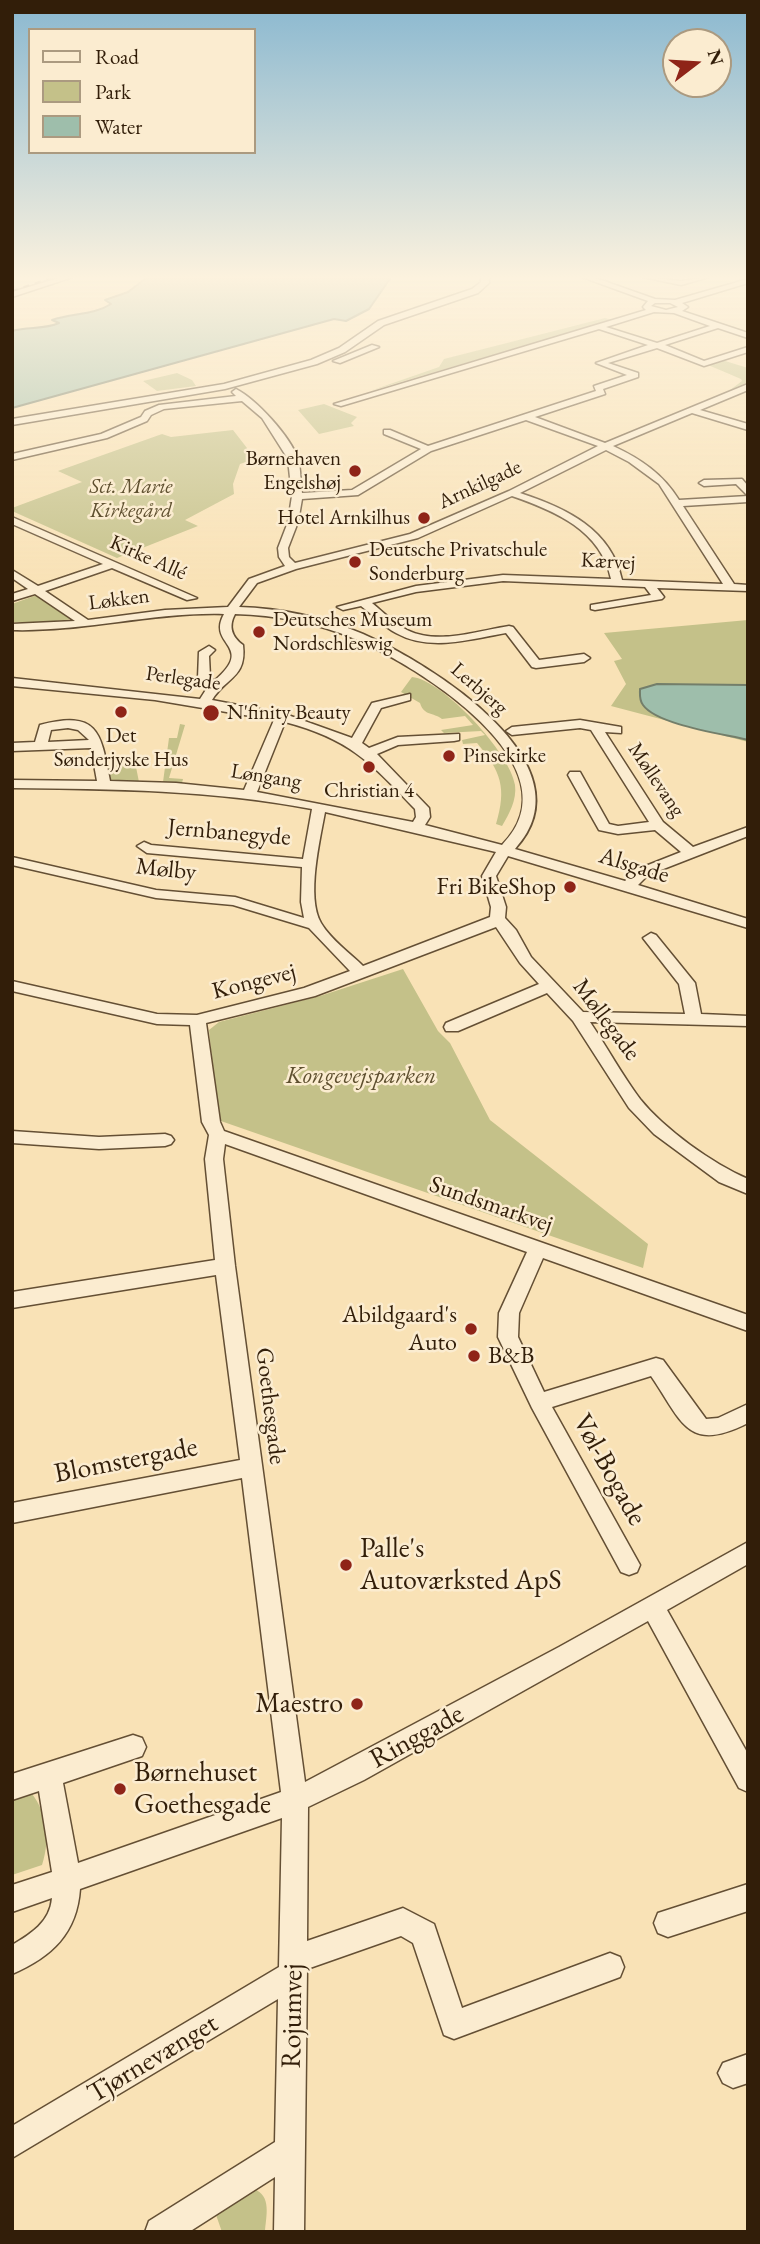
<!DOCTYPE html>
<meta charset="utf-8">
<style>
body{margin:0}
#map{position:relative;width:760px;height:2244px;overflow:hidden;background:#f9e2b6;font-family:"EB Garamond",serif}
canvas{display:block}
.frame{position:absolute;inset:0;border:14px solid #321e09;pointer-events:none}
.legend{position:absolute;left:28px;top:28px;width:228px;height:126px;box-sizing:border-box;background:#fbecd0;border:2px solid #ab9a80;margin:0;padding:9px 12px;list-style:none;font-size:21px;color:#321e09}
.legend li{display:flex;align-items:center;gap:14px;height:35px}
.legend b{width:35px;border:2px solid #ab9a80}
.north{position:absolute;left:662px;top:28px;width:70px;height:70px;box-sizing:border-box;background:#fbecd0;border:2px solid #ab9a80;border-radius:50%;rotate:73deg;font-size:19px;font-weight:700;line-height:28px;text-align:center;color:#321e09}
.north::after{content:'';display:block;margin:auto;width:24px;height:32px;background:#8f2418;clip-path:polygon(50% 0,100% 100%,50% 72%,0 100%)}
</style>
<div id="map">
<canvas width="760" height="2244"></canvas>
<div class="frame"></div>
<ul class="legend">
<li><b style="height:9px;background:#fbecd0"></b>Road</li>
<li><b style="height:19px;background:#c4c189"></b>Park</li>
<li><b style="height:19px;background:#9ebeab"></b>Water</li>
</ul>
<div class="north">N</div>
</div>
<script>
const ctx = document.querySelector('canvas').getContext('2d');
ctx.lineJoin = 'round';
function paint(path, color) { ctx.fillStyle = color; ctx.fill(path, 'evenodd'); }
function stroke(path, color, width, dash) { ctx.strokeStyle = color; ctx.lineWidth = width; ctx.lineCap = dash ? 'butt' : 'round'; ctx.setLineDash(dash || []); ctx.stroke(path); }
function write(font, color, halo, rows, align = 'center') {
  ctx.font = font + ' "EB Garamond",serif'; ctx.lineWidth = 5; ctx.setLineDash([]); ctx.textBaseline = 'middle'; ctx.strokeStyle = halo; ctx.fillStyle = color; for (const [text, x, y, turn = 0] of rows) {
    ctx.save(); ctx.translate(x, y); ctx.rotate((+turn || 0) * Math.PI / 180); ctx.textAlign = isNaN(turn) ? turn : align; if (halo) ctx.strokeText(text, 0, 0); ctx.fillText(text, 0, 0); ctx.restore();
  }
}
paint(new Path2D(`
 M605,318l7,2 -242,71 69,-24 5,-8z
 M722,360l26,8v14l-18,8 12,-9 -1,-2 -33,-14z
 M177,373l15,7 4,6 -39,5 -14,-10z
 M324,404l33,13 -6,6 3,3 -35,8 -21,-24z
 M233,430l14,18 -1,14 -6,2 -7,20 1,10 -49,26 13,6 -81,32 -105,-47v-3l70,-26 -24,-11 104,-37 9,3z
 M37,595l35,24 -32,4 -28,-1v-18z
 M748,620v122l-137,-36 15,-22 -12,-23 8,-2 -18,-26z
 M412,677c31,3 99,77 103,108 2,15 -6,29 -13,41l-6,-2c11,-36 5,-53 -19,-81l-14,1 -1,-4 23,-5 -4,-4 -37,2 -3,-3 32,-5 -8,-9 -23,3c-9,-7 -18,-3 -22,-16l-19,-11z
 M180,724l5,1 -16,53 14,1 -1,4 -19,-1 6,-44h8z
 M135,762l4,20 -28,-2 -3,-13z
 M403,969l35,62 12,12 40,77 158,124 -5,24 -425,-148 -9,-90 10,-8 101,-26z
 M28,1789c19,21 23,49 14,76l-30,10v-81z
 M254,2189c18,7 12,27 11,43h-43l-7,-20z`), '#c4c189');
const water = new Path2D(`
 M149,276h243l-23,33 -23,12 -12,-2 -322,89v-77c16,-5 32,-1 47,-8l-7,-3c21,-7 42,-5 59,-16l-6,-4 23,-8z
 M657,684l91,1v55c-24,-6 -91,-15 -105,-35 -4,-5 -3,-10 -3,-16z`);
paint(water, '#9ebeab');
stroke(water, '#737e6a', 2);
const minor = new Path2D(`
 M65,276h11l-64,21v-5z
 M481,276h8v7l-11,10 -94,32 -39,27 -28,12 -92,25 -213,36v-6l212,-35 87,-24 28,-12 39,-27 94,-32 9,-7z
 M579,276h11l65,23 20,1 73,-21v4l-66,20 6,4 -6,4 66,22v5l-30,-10 -53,17 39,16 44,-14v5l-44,14 -47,-18 -49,15 30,10v4l-35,12 2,5 -70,23 70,26 143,-59v6l-48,20 48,14v6l-56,-17 -79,33c28,13 50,28 66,54l69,-4v6l-65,4 51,78 14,1v6l-91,-3 7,9 -2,2 -67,11 -4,-1v-4l60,-10 -6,-8 -142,-6 -87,11 -44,11c11,9 22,20 35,27 31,15 70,1 102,-4l4,1 26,33 45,-6 6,4 -6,4 -48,6 -4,-1 -26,-34c-35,6 -76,19 -110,0 -13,-7 -23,-18 -35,-27l-18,4 -6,-3 79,-21 87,-11 108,4c-10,-49 -56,-68 -99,-83l-94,42 -122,31 -39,14 -18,24c42,1 86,11 124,27 66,29 231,130 152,215l110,32 13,-12 43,-17 -26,-22 -37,4 -19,-4 -31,-55 2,-3h10l29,52 9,2 31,-4 -58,-92 -11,-2 -68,7 -6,-4 6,-4 68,-7 41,7v6l-16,-1 58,90 30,25 55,-20v9l-100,39 -10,10 110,34v9l-240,-72 -12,20 10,31 -1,11 11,12 15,27 52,55 102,2 -6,-30 -36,-46 8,-5 5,2 39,48 6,31 47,2v10l-158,-4c17,25 32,53 50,77 24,30 73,65 108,80v15l-29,-12 -65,-48 -25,-26 -56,-87 -26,-28 -89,38h-12l-2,-4 2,-4 93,-39 -19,-21 -24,-36 -181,69 -109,27 14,99 4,9 524,184v16l-205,-73 -24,55 -1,24 26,55 112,-34 7,2 43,59 12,-1 30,-14v19c-61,31 -66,-2 -97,-47l-99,31 88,158 -3,7 -8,3 -8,-3 -89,-164 -34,-71 1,-24 28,-61 -302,-108 -2,15 12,107 70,516 254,-135 189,-105v22l-81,46 81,144v38l-9,-4 -91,-167 -284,159 -56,27 -1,134 96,-33 31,16 28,84 148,-55 10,4 4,10 -4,10 -166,62 -10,-4 -31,-92 -12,-7 -94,33 -3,263h-30l1,-55 -86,55h-44l4,-11 126,-79 3,-143 -266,159v-32l267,-159 3,-149 -202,71c-3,44 -28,68 -68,85v-29c19,-11 38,-23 40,-47l-40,14v-27l40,-13 -13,-81 -27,9v-26l121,-39 9,3 4,9 -4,9 -79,27 15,80 203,-71 -39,-314 -230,45v-20l228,-43 -24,-185 -204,33v-16l203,-32 -10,-101 4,-24 -7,-13 -12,-97 -33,-1 -145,-33v-10l145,33 40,1 107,-27 46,-17 -41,-43 -76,-23 -77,-7 -144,-33v-8l144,33 79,7 69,21 -3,-16 1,-35 -155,-14 -10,-7 7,-4 7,3 152,14 9,-50c-100,-19 -199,-20 -300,-21v-8l85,1 -6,-33 -79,3v-8l23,-1 5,-17c58,-15 61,7 70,56l66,2 68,7 30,-70 -119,-20 -143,-14v-8l188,21 7,-11 -9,-10 1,-26 10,-6 6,4 -6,6 1,21 4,4c43,-36 -8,-35 10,-67 -71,-2 -140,18 -212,16v-6l63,-3 -40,-27 -23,7v-7l16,-5 -16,-11v-8l26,16 65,-22 -91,-40v-7l185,81 -10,2 -75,-32 -67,23 43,29 77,-10 63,-3 21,-28 36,-13 -6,-9 -1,-9 10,-26 4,-26 -4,-37 -26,-41 -20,-17 -78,8 -13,6 -4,6 -40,17 -95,22v-6l89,-20 40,-17 4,-6 14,-6 77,-9 -4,-4 4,-3c20,10 54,47 62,70 3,10 2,24 4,34l50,-3 69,-41 -37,-15v-4h6l38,16 168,-55 -2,-5 33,-11 -31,-12 52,-18 -49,-16 -258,77 -7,-2 312,-94 -3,-3 5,-6zM655,303h15l8,4 -12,3 -15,-4zM654,312l20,1 36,13 -53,17 -51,-16zM526,420l72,26 -89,45 -99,43 -115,29 -6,-6 -1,-9 10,-26 4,-23 56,-4 73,-44zM606,450l23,12 30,22 64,100 -101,-4c-11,-51 -56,-72 -102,-87zM235,614c41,1 82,9 120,25 61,26 226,127 147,206l-77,-20 5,-8 -1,-9 -52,-54 21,-9 56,-4 5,-1v-6l-61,3 -29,11 -7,-5 19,-35 29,-8v-6l-38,9 -20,35 -67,-24 -73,-14c14,-23 35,-22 31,-55 -11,-8 -15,-18 -8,-31zM285,722c65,17 86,41 130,87l1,8 -3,5 -156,-30zM68,728l10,2 11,10 -41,2 3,-12zM325,812l171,40 -14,24 9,31 -1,10 -127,49c-13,-13 -32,-26 -42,-43 -15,-26 -1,-83 4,-111z
 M638,276l43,5 32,-5 -32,9z
 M372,345l7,2 -39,16 -7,-2z
 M742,479l6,7v10l-12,-12 -32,2 -5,-3 5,-3z
 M12,1131l87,6 66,-3 6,2 3,4 -3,4 -6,2 -66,3 -87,-6z
 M748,1884v27l-80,26 -10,-4 -4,-10 4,-10z
 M748,2054v29l-15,5 -10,-5 -5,-10 5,-10z`);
stroke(minor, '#644f34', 3);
paint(minor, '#fbecd0');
stroke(new Path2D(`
 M12,291l45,-15`), '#321e09', 2, [6, 6]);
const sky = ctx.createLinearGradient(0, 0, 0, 590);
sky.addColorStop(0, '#8ab8d0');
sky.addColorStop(0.47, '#fcf2de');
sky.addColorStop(1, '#fcf2de00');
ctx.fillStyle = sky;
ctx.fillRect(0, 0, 760, 590);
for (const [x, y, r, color] of [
 [355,471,7,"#8f2418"],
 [424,518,7,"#8f2418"],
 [355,562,7,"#8f2418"],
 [259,632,7,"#8f2418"],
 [121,712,7,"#8f2418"],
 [211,713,9,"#8f2418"],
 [449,756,7,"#8f2418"],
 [369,767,7,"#8f2418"],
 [570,887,7,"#8f2418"],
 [471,1329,7,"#8f2418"],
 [474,1356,7,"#8f2418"],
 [346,1565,7,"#8f2418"],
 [357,1704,7,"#8f2418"],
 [120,1789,7,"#8f2418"]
]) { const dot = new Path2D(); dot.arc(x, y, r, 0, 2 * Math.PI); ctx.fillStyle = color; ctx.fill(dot); stroke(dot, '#fbecd0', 2.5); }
write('21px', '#321e09', '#fbecd0', [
 ["Børnehaven",341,459,"right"],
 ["Engelshøj",341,483,"right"],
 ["Hotel Arnkilhus",410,518,"right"],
 ["Deutsche Privatschule",369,550],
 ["Sonderburg",369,574],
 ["Deutsches Museum",273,620],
 ["Nordschleswig",273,644],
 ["N'finity Beauty",227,713],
 ["Det",121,736,"center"],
 ["Sønderjyske Hus",121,760,"center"],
 ["Pinsekirke",463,756],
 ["Christian 4",369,791,"center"]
], 'left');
write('21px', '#321e09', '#fbecd0', [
 ["Arnkilgade",480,485,-25],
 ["Kirke Allé",148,558,24],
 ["Kærvej",608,562,3],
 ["Løkken",119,600,-7],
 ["Perlegade",183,679,8],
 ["Lerbjerg",479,689,41],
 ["Løngang",266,777,9],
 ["Møllevang",656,780,56]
]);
write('italic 21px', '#5e4f2f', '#fbecd0', [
 ["Sct. Marie",131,487],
 ["Kirkegård",131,511]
]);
write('24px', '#321e09', '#fbecd0', [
 ["Jernbanegyde",229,833,5],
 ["Alsgade",634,866,17],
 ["Mølby",166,870,6],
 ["Kongevej",254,982,-14],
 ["Møllegade",606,1020,53],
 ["Sundsmarkvej",491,1205,19],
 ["Goethesgade",270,1406,83]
]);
write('24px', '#321e09', '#fbecd0', [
 ["Fri BikeShop",556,887],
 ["Abildgaard's",457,1315],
 ["Auto",457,1343],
 ["B&B",488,1356,"left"]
], 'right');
write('italic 24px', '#5e4f2f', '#fbecd0', [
 ["Kongevejsparken",361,1076]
]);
write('28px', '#321e09', '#fbecd0', [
 ["Blomstergade",126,1461,-11],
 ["Vøl-Bogade",609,1470,61],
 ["Ringgade",417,1737,-29],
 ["Rojumvej",293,2016,-89],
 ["Tjørnevænget",153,2059,-31]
]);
write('28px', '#321e09', '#fbecd0', [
 ["Palle's",360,1549],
 ["Autoværksted ApS",360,1581],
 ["Maestro",343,1704,"right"],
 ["Børnehuset",134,1773],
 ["Goethesgade",134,1805]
], 'left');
</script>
